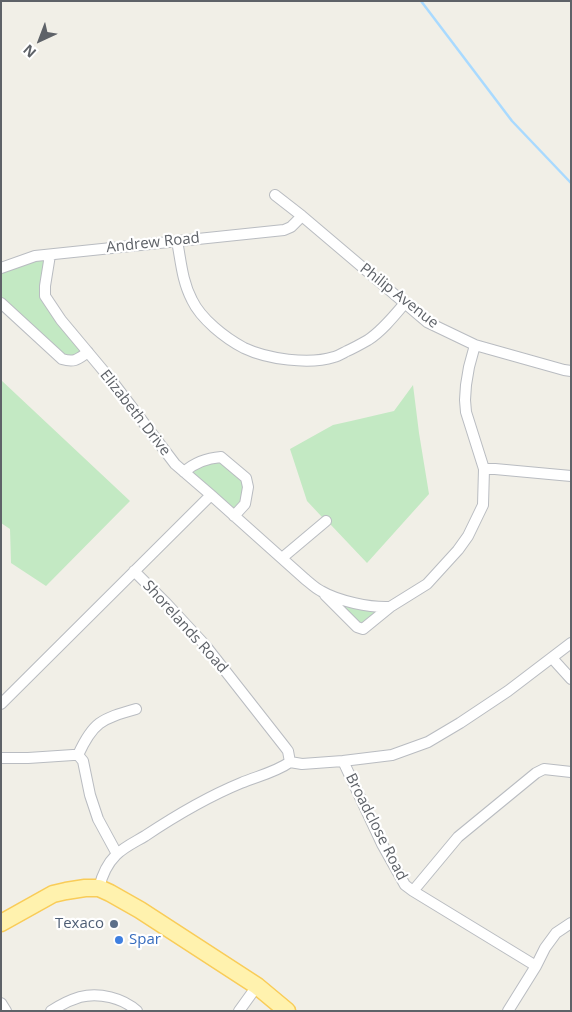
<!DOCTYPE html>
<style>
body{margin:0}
#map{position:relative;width:572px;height:1012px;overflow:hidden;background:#f1efe7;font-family:"Open Sans",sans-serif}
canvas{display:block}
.frame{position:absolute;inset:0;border:2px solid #5e6268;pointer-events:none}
.north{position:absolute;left:15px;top:15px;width:50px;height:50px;-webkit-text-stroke:4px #fff;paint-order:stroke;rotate:223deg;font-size:14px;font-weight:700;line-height:20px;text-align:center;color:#5e6268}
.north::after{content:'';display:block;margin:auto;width:18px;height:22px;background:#5e6268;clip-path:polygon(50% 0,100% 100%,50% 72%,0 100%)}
</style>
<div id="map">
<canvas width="572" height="1012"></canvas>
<div class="frame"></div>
<div class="north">N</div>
</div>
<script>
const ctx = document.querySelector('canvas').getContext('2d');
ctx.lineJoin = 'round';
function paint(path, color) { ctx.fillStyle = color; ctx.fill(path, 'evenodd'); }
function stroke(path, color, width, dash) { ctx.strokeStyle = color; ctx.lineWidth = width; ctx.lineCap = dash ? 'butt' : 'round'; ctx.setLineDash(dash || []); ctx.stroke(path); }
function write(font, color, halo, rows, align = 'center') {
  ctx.font = font + ' "Open Sans",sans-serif'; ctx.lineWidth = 4.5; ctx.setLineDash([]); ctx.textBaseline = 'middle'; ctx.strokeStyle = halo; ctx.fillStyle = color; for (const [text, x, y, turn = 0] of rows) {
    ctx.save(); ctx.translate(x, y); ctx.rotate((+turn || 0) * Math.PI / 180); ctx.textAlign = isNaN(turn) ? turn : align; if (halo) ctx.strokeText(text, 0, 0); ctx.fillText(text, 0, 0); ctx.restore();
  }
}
paint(new Path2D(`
 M36,259l9,1 -4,34 40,57 -7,6 -9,-1 -64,-58v-25z
 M1,380l129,121 -84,85 -35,-23 -1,-34 -9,-6z
 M413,385l6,48 10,61 -62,69 -36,-38 -5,-9 -4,1 -15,-16 -17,-52 43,-24 18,-4 43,-10z
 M220,460c21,19 34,24 14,52l-44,-39 3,-5z
 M347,605l28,5 1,3 -14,11 -2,1 -17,-16 1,-3z`), '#c3e9c3');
stroke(new Path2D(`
 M421,1l91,120 59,62`), '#a9daff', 2.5);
const street = new Path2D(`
 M275,195l27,21 125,106 48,23 89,25 7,1
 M177,241c4,20 5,40 15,59 9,19 33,38 52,48 23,11 65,17 90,9 4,-1 9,-4 13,-6 7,-3 14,-7 21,-11 14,-9 26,-24 37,-37
 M50,255l-5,31v10l16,24 51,61 63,83 36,31 94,84c5,4 10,9 16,12 17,10 49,17 69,16
 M1,268l34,-12 249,-26 7,-3 11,-11
 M1,303l61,56c13,4 16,0 26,-7
 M484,469h11l76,7
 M184,472c10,-9 24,-14 37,-15l25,21 2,9 -3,17 -11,12
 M282,558l44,-37
 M134,571l32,32 39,42 80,102 3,4 2,11
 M325,595l32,32 6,2 27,-22 37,-23 31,-34 10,-14 15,-31 1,-36 -18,-57 -1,-12 1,-15 3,-18 6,-22
 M552,658l19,21
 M1,704l210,-209
 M78,755c15,-33 23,-36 58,-46
 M1,758h27l45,-3h5l5,6 7,34 8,24 19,35
 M343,761l39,83 23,41 8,6 123,75
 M99,888c3,-13 7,-23 17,-33 8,-8 19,-13 29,-19 30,-20 62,-39 96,-53 17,-7 35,-11 49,-21l12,2 41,-3 49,-6 36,-13 32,-19 48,-32 63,-48
 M413,891l45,-54 78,-64 8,-4 27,3
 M1,1003l5,8
 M51,1011c9,-6 19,-11 29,-14 19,-5 43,1 57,14
 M239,1011l18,-25
 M508,1011l28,-45 9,-18 11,-15 15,-10`);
const primary = new Path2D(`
 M1,923l52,-29 13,-3 19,-3h14l11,5 30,17 117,76 30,25`);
stroke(street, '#b9bcc1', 12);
stroke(primary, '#f9cc58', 19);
stroke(street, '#fff', 10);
stroke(primary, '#fff2ae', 16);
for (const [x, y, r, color] of [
 [114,924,5,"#5c6f8a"],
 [119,940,5,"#3f7fe0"]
]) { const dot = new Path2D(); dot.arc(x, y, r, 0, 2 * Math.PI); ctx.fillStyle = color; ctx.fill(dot); stroke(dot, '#fff', 2); }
write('15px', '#5e6268', '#fff', [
 ["Andrew Road",153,243,-6],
 ["Philip Avenue",399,296,38],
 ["Elizabeth Drive",135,413,52],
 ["Shorelands Road",185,627,48],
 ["Broadclose Road",376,827,63]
]);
write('15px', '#4e5e75', '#fff', [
 ["Texaco",104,924]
], 'right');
write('15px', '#366cbe', '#fff', [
 ["Spar",129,940]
], 'left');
</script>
